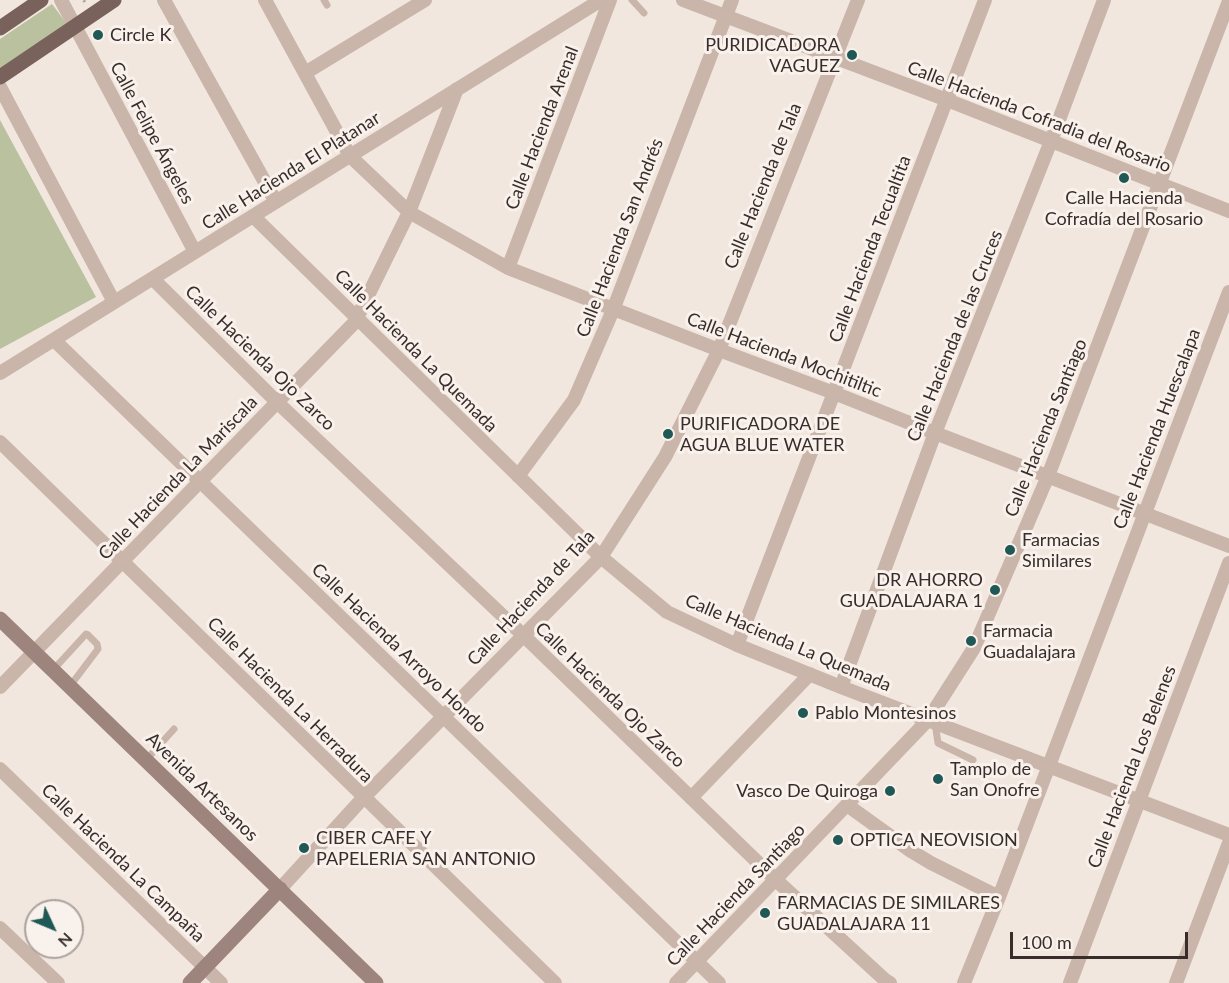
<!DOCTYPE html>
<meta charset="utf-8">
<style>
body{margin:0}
#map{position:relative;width:1229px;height:983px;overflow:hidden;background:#f2e7de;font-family:Lato,sans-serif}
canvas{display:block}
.north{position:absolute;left:24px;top:899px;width:60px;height:60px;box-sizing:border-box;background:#f9f1eb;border:2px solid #aca39e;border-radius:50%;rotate:134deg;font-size:16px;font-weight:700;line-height:24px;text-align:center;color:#382d2a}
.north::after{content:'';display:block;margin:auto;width:21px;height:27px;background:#205856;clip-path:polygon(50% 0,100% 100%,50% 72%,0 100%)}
.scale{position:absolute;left:1010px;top:932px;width:178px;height:27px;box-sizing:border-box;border:3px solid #382d2a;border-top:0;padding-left:8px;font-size:18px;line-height:21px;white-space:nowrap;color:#382d2a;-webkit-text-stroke:4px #f9f1eb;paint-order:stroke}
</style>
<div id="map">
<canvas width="1229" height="983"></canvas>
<div class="north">N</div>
<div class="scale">100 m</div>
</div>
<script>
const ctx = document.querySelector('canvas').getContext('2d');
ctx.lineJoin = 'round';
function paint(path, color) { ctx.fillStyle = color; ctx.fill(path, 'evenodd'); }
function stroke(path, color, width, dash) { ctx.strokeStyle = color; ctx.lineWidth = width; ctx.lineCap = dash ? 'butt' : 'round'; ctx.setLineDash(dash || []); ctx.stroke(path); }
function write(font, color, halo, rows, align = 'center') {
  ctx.font = font + ' Lato,sans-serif'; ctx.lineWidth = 6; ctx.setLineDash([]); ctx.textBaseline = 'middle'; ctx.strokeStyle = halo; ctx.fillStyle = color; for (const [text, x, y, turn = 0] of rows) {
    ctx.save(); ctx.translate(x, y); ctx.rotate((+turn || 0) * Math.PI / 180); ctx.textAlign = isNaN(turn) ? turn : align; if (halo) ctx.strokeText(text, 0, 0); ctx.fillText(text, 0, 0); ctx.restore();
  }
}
paint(new Path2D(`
 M52,4l15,20 -67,48v-33z
 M0,120l96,177 -96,52z`), '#b9c19f');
stroke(new Path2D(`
 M83,2l3,-2`), '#b69f95', 2, [3, 3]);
stroke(new Path2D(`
 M324,0l3,5
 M632,0l12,13
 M53,670l33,-36 2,1 9,9 1,5 -28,37
 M935,723l3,20 35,17
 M146,760l28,-31`), '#cab5aa', 7);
stroke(new Path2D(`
 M61,0l134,252
 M164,0l112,202
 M265,0l85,156 59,56 99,56 211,82 115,43 101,40 294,113
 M683,0l264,100 282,111
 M305,73l120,-73
 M0,87l114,215
 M253,216l348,341 66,55 70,33 104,42 388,148
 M508,268l102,-268
 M153,279l124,123 247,234 252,244 109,100 5,3
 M54,340l665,643
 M0,373l601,-373
 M0,442l555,541
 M518,476l56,-76 39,-90 119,-310
 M737,645l248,-645
 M0,687l355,-365 54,-110 48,-123
 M841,687l94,-254 116,-292 53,-141
 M0,769l221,214
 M691,798l119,-124
 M847,805l64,46 20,12 68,34
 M280,889l84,-92 237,-240 64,-100 54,-107 139,-350
 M0,928l58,55
 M676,983l252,-263 46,-72 74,-172 181,-475
 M964,983l35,-86 230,-605
 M1070,983l159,-420
 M1176,983l53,-140`), '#cab5aa', 14);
stroke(new Path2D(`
 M0,619l376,364
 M190,983l90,-94`), '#9d847c', 15);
stroke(new Path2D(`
 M0,28l41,-28
 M0,77l114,-77`), '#79625b', 15);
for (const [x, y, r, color] of [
 [98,35,6,"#205856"],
 [852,55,6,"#205856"],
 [1124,178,6,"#205856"],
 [668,434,6,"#205856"],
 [1010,550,6,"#205856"],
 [995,590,6,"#205856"],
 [971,641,6,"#205856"],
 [803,713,6,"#205856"],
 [938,779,6,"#205856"],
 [890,791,6,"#205856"],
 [838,840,6,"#205856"],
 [304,848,6,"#205856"],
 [765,913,6,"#205856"]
]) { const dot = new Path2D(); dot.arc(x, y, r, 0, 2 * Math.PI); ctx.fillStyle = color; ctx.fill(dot); stroke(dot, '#f9f1eb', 2); }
write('18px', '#382d2a', '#f9f1eb', [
 ["Circle K",110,35],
 ["PURIDICADORA",840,45,"right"],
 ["VAGUEZ",840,66,"right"],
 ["Calle Hacienda",1124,198,"center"],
 ["Cofradía del Rosario",1124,219,"center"],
 ["PURIFICADORA DE",680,424],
 ["AGUA BLUE WATER",680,445],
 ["Farmacias",1022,540],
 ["Similares",1022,561],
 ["DR AHORRO",983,580,"right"],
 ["GUADALAJARA 1",983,601,"right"],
 ["Farmacia",983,631],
 ["Guadalajara",983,652],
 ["Pablo Montesinos",815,713],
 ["Tamplo de",950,769],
 ["San Onofre",950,790],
 ["Vasco De Quiroga",878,791,"right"],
 ["CIBER CAFE Y",316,838],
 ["PAPELERIA SAN ANTONIO",316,859],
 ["OPTICA NEOVISION",850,840],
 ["FARMACIAS DE SIMILARES",777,903],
 ["GUADALAJARA 11",777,924]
], 'left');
write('18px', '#382d2a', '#f9f1eb', [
 ["Calle Hacienda Cofradia del Rosario",1039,117,21],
 ["Calle Hacienda Arenal",542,128,-69],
 ["Calle Felipe Ángeles",152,133,62],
 ["Calle Hacienda El Platanar",291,171,-32],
 ["Calle Hacienda de Tala",763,186,-68],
 ["Calle Hacienda San Andrés",620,238,-69],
 ["Calle Hacienda Tecualtita",870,249,-69],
 ["Calle Hacienda de las Cruces",955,336,-68],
 ["Calle Hacienda La Quemada",416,351,45],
 ["Calle Hacienda Mochitiltic",784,355,21],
 ["Calle Hacienda Ojo Zarco",260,358,44],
 ["Calle Hacienda Santiago",1046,428,-68],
 ["Calle Hacienda Huescalapa",1157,429,-69],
 ["Calle Hacienda La Mariscala",178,478,-46],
 ["Calle Hacienda de Tala",531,598,-47],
 ["Calle Hacienda La Quemada",788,643,23],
 ["Calle Hacienda Arroyo Hondo",399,648,44],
 ["Calle Hacienda Ojo Zarco",610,695,44],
 ["Calle Hacienda La Herradura",290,700,45],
 ["Calle Hacienda Los Belenes",1132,767,-69],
 ["Avenida Artesanos",202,787,44],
 ["Calle Hacienda La Campaña",123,863,44],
 ["Calle Hacienda Santiago",736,895,-46]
]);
</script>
